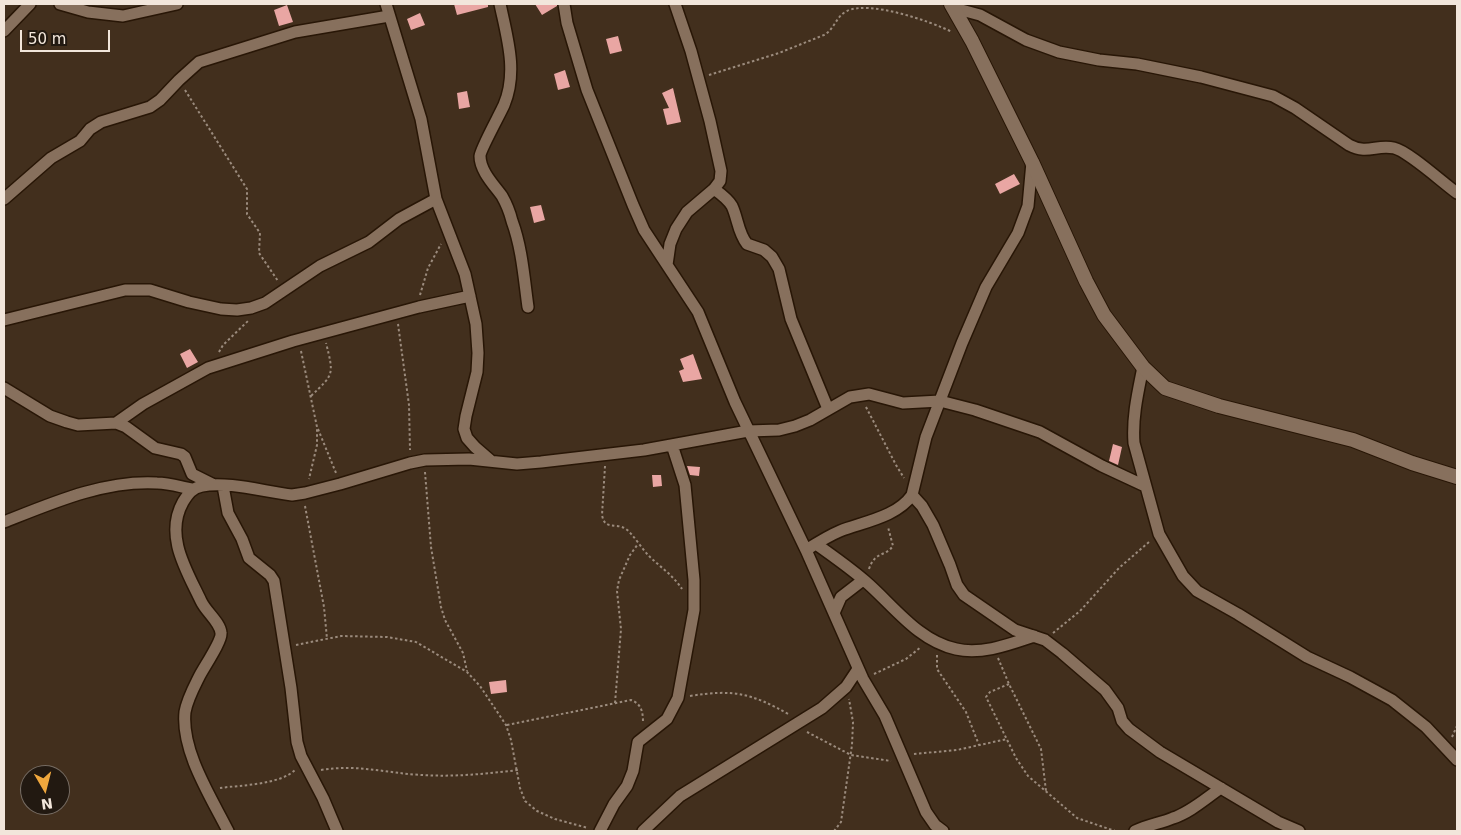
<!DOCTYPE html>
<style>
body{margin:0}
#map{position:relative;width:1461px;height:835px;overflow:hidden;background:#422f1d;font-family:"DejaVu Sans",sans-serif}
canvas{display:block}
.frame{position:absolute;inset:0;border:5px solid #f2e6db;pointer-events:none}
.north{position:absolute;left:20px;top:765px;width:50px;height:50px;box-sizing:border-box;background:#221911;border:1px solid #756b62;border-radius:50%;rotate:172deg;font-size:14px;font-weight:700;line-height:20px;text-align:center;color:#f2e6db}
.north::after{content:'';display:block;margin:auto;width:18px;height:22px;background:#efa73d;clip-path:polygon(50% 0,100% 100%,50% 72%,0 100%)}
.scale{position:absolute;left:20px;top:30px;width:90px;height:22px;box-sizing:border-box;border:2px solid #f2e6db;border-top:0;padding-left:6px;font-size:15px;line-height:18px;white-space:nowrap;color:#f2e6db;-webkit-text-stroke:4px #221911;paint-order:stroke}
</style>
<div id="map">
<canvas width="1461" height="835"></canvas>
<div class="frame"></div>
<div class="north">N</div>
<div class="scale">50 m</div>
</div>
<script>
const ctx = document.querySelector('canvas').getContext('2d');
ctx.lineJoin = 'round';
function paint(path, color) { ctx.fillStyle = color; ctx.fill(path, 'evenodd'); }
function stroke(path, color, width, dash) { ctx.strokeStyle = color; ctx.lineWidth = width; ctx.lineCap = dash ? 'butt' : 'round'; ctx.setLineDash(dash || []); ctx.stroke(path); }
paint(new Path2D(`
 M454,4h34v3l-31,8z
 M535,4h22v2l-15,9z
 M287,5l6,17 -14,4 -5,-16z
 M420,13l5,12 -14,5 -4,-11z
 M618,36l4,15 -12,3 -4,-15z
 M565,70l5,17 -12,3 -4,-16z
 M673,88l8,34 -14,3 -4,-16 6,-1 -7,-15z
 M467,91l3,16 -11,2 -2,-16z
 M1014,174l6,10 -20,10 -5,-10z
 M541,205l4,15 -11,3 -4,-16z
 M190,349l8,13 -11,6 -7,-14z
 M693,354l9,25 -19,3 -4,-11 5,-2 -4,-10z
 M1113,444l9,3 -4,18 -9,-4z
 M687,466l13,1 -1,9 -9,-1z
 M652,475h9l1,11 -9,1z
 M506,680l1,12 -16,2 -2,-12z`), '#e9a6a3');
const minor = new Path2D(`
 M60,4l28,8 35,4 54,-12
 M386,4l35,115 15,80 29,75 11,50 2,29 -1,19 -11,44 -2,13 3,9 8,9 15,13
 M500,4c7,33 18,68 4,101 -4,9 -24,45 -24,51 0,15 14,29 22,40 4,7 8,17 10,25 10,27 12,57 16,86
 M564,4l3,19 20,67 46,115 11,25 54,82 37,90 71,148 57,129 22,37 41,96 9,13 8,6
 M954,8l26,7 46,25 33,12 40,8 38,4 64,13 72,19 22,12 54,37c19,10 27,-1 45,3 14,3 49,35 63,45
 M4,31l26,-27
 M714,189c7,5 14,10 18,17 6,13 6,27 15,38l17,6 8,7 7,12 12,50 37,90
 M4,199l47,-41 29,-17 10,-12 11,-7 49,-15 10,-7 19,-20 20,-18 96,-30 94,-16
 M667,265l3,-21 6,-15 11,-17 27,-23 6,-8 1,-10 -11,-50 -19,-70 -16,-47
 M4,320l121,-30h25l39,12 32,7 16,1 14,-2 14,-5 55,-37 49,-24 30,-23 37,-20
 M1143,367c-5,25 -11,50 -9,76l25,91 24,42 14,15 41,23 69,43 43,20 42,23 34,27 31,33
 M4,388l46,28 17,6 11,3 38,-2 10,4 29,21 26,6 4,3 7,17 20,10
 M116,423l27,-19 65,-36 85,-27 126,-34 51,-11
 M223,486l5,27 14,26 7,19 21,17 4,6 17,107 6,54 4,14 22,42 14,33
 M912,495l10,11 11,19 17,40 7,20 7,10 51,35 30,10 17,13 43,37 13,18 4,13 7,8 31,23 118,70 21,9
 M4,522c48,-19 100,-42 153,-39 12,0 24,4 35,6
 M816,544c17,12 34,24 49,37 28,24 53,60 91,68 26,6 54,-5 78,-13
 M806,550c11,-7 22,-14 34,-19 23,-9 57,-14 72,-36l14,-58 36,-94 24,-56 32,-54 10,-27 4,-44
 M834,613l7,-16 22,-17
 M228,831c-17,-34 -47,-80 -43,-119 2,-12 9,-25 14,-35 5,-10 23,-36 22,-44 -1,-11 -15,-21 -20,-32 -14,-30 -37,-65 -18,-99 5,-8 9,-14 19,-16 26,-5 63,6 90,9l13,-2 35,-9 70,-21 15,-3 44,-1 48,5 24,-2 103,-12 104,-19 31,-1 16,-4 15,-6 40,-23 19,-3 34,9 37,-2 35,9 65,22 62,34 43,20
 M600,831l14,-27 13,-18 6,-15 5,-29 29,-23 11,-21 16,-88v-30l-9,-95 -13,-40
 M643,831l37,-35 142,-88 24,-21 12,-18
 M1135,831c13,-6 26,-8 38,-13 18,-6 33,-20 48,-30`);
const tertiary = new Path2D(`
 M951,4l21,37 60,121 54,119 18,34 39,52 22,21 54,18 134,34 59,23 45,14`);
stroke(minor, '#281606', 14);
stroke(tertiary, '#281606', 16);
stroke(new Path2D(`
 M709,75l70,-22 45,-18c10,-5 12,-19 23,-24 22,-11 83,10 105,21
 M185,90l62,99v25l13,19 -1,20 19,28
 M420,295l8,-27 13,-24
 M398,324l11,81 1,45
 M301,351l16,76v18l-8,34
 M219,352l4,-7 25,-24
 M311,396c23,-22 23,-21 15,-53
 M866,407l30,58 8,13
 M318,429l18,44
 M605,466l-3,49c3,16 13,7 24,14 7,5 16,20 23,27 11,11 24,19 33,33
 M425,472l6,75 10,60 4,13 18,33 4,18
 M305,506l19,101 3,32
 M869,569c6,-18 16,-12 24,-23l-5,-19
 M1053,633l27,-22 39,-43 30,-26
 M296,645l45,-9 46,1 29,5 51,30 13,14 26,39 5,15 9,48 5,13 12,10 18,8 33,9
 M937,655v14l29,43 13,33
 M998,658l11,26 32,65 5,42
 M874,674l32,-15 15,-12
 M1009,684l-19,8 -4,5 30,61 12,18 49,42 38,13
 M690,696c44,-7 61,-3 100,19
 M615,703l6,-74 -4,-38 2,-11 11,-25 8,-11
 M507,725l124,-25c11,4 12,13 12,23
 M807,732l44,23 40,6
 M1452,737l5,-11
 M914,754l43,-4 50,-11
 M321,770c37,-6 65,3 100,5 33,2 65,-1 97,-5
 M220,788c21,-3 61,-3 76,-19
 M834,831l7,-9 11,-77 1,-23 -4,-23`), '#9b8b7d', 2, [2.5, 2.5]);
stroke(minor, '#87705d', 11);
stroke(tertiary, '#87705d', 14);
</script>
